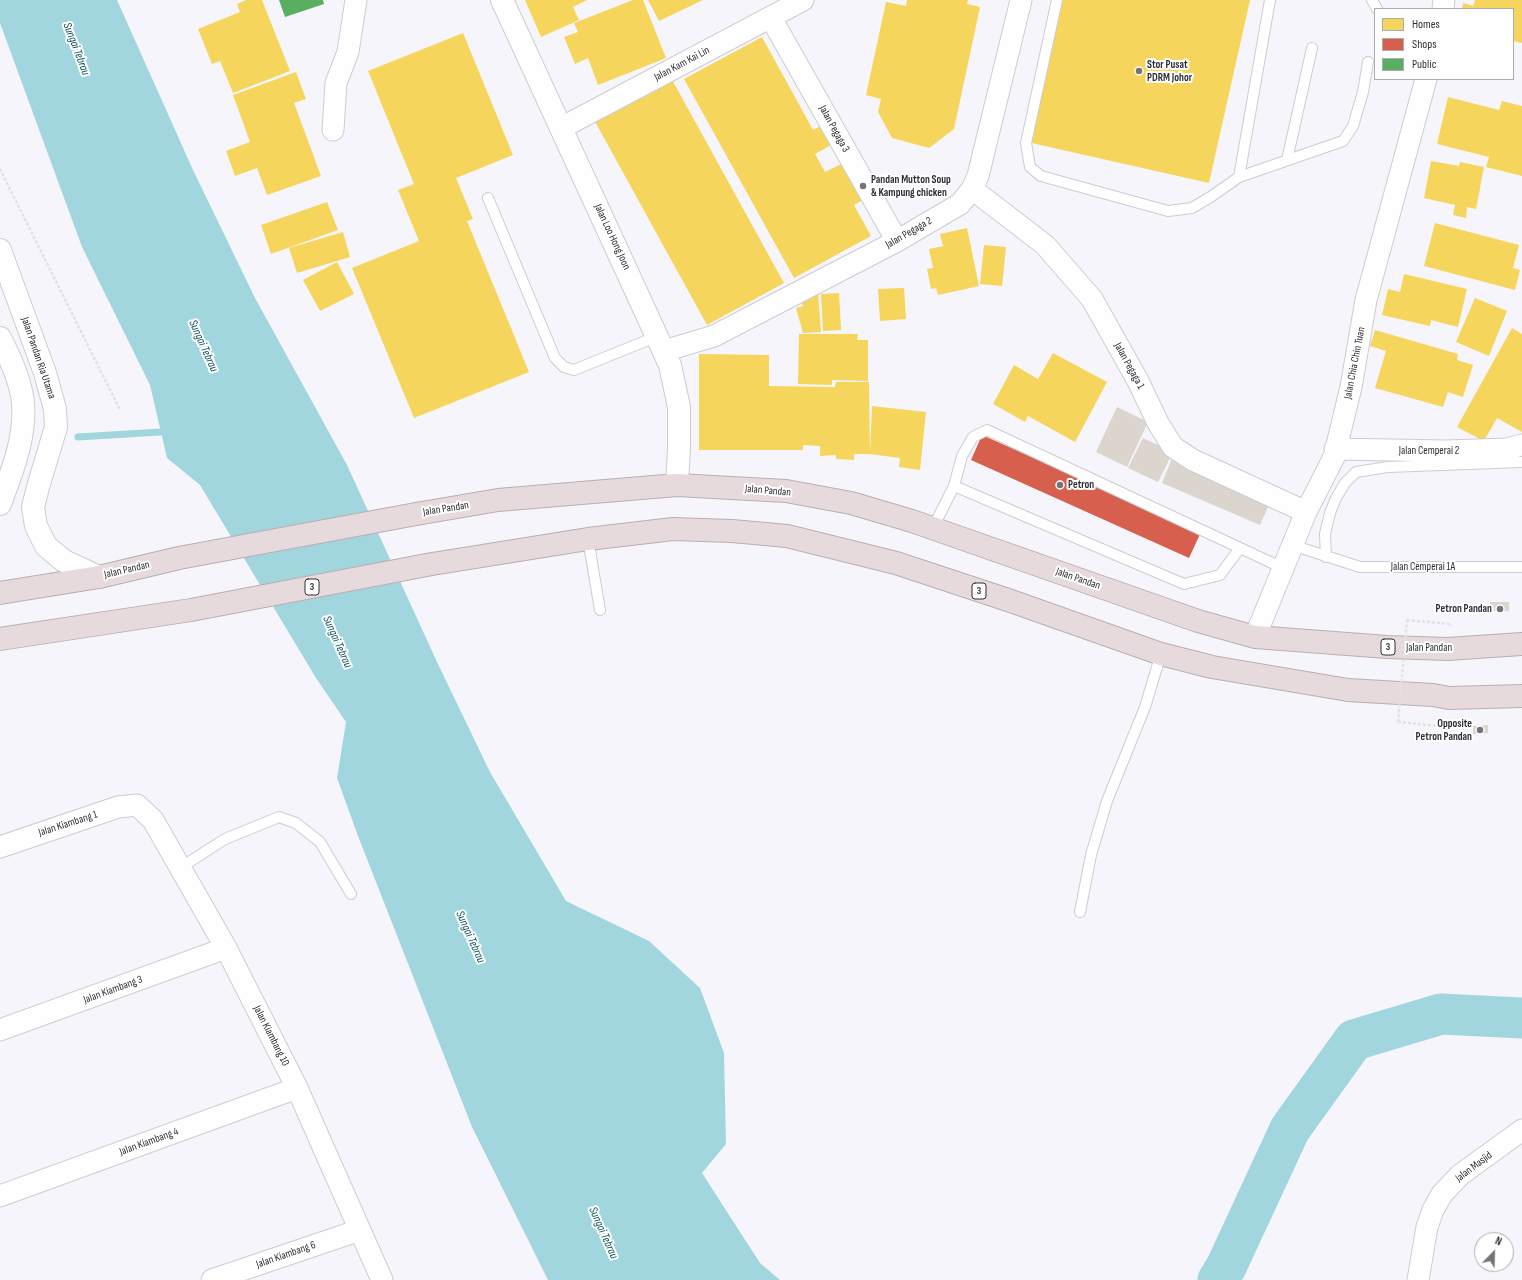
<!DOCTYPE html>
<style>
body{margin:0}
#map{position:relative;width:1522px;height:1280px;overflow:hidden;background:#f6f5fb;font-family:"Sofia Sans Condensed",sans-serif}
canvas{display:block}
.legend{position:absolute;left:1374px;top:8px;width:140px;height:72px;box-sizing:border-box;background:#fff;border:1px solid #acabae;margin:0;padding:5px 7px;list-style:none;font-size:12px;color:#2f2e35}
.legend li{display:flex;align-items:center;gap:8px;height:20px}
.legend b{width:20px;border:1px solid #acabae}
.north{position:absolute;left:1474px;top:1232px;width:40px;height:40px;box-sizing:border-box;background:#fff;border:1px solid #acabae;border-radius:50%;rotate:23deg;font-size:11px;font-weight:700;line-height:16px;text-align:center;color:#2f2e35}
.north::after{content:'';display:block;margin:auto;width:14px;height:18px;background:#75747a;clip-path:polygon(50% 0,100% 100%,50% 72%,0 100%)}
</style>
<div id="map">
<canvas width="1522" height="1280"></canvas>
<ul class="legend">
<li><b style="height:11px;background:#f6d55c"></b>Homes</li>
<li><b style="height:11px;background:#d6604d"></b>Shops</li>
<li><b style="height:11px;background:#5aae61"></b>Public</li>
</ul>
<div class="north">N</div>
</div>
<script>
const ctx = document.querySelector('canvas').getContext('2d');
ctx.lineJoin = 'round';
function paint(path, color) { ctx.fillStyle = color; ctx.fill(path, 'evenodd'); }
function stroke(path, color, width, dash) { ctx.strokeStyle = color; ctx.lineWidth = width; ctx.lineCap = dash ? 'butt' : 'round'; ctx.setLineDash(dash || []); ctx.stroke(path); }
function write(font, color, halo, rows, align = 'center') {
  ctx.font = font + ' "Sofia Sans Condensed",sans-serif'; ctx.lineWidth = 4; ctx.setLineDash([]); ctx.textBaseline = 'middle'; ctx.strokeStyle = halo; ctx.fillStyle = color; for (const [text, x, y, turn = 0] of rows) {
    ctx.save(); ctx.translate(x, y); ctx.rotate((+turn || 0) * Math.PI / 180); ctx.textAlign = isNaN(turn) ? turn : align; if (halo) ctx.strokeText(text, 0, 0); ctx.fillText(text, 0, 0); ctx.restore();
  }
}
paint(new Path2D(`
 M0,0h117l76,170 62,128 92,167 90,197 53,110 76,129 83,40 51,47 24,65 2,91 -24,29 58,90 20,17h-232l-76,-153 -114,-291 -21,-58 9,-56 -30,-44 -116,-193 -33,-27 -17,-73 -68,-138 -82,-224z`), '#a2d6de');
paint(new Path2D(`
 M246,0h16l28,71 -57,22 -13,-32 51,-20 -59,23 -14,-35 42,-17 -3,-8z
 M525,0h62l-14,7 6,13 -38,17z
 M633,0h10l23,58 -68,27 -10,-27 -13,6 -11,-27 14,-5 -4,-9z
 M648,0h55l-44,21z
 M907,0h61l-1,4 13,3 -26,122 -25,19 -37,-10 -14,-26 3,-13 -15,-4 20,-93 20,4z
 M1059,0h191l-41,183 -182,-41z
 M1475,0h47v43l-9,-2v-32h-51l1,-6 10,3z
 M463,33l50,122 -57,23 17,41 -6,2 62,151 -115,46 -62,-150 67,-27 -21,-51 16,-6 -46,-113z
 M762,37l51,93 8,-4 10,19 -16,9 10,18 18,-9 20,37 -9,5 17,31 -77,42 -110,-199z
 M296,72l10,27 -12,4 27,73 -54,19 -10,-27 -22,8 -9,-25 24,-9 -17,-47z
 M670,76l114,207 -77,42 -114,-207z
 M1448,97l51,13 3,-9 20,5v70l-36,-9 3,-10 -52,-13z
 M1431,161l28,5 1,-4 24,5 -8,42 -9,-2 -1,11 -13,-3 2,-10 -31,-7z
 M327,202l11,28 -67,24 -10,-29z
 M1435,223l84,22 -6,23 7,2 -5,20 -91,-24z
 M967,228l12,58 -41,9 -2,-7 -5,1 -4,-20 6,-1 -4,-19 14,-3 -3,-12z
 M343,232l7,25 -53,16 -8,-25z
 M984,245l22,2 -4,39 -22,-2z
 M337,262l17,32 -34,17 -17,-31z
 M1404,274l63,15 -9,38 -27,-7 -1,6 -48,-11 6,-26 12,3z
 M904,288l2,31 -26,2 -2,-32z
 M818,293l3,39 -18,1 -7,-25 7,-2 -3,-8z
 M839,293l2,37 -18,1 -2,-37z
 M1475,298l32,13 -18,45 -33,-14z
 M1512,328l10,6v98l-25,-14 -13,23 -27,-14z
 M1375,330l83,24 -1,6 16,5 -10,32 -15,-5 -5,15 -68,-19 11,-37 -16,-5z
 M799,334h59l-1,6h11v41l-36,-1v5l-34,-1z
 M1053,353l54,29 -32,60 -47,-26 -3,6 -32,-18 21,-39 24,14z
 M699,354l70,1v31l66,1 1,-5h33l1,72h-16v6l-18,-1v-4l-16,1v-10l-17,-1v5h-104z
 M872,406l54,6 -6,58 -21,-3 1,-9 -30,-4z`), '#f6d55c');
paint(new Path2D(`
 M982,435l219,97 -12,26 -218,-98z`), '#d6604d');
paint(new Path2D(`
 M279,0h44l1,4 -39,13z`), '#5aae61');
stroke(new Path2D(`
 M78,437l82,-5`), '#a2d6de', 7);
stroke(new Path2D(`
 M1218,1280l8,-13 64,-138 64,-89 87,-26 81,4`), '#a2d6de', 41);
paint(new Path2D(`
 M1117,407l31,15 -21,45 -31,-15z
 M1143,438l30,14 -15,30 -30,-14z
 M1173,456l99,42 -12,27 -98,-42z
 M1490,602h19v9h-19z
 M1488,725v8l-15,1v-8z`), '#dcd5ce');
const lane = new Path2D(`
 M1057,0l-31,143 4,24 11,9 127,35 24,-3 20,-12 27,-19 104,-36 10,-15 10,-34 5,-30
 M1372,0l5,9
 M1287,160l25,-112
 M1239,177l31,-177
 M488,198l67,160 9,9 10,3 84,-34
 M954,486l230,98 36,-9 20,-27
 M933,528l21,-42 8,-30 11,-19 14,-7 296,138
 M588,539l12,71
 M1292,545l68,22h162
 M1326,557l-1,-23 5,-21 6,-15 9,-15 11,-11 32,-5 134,-5
 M180,868l45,-29 54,-22 17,6 24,19 31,52
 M1080,912l11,-57 16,-54 38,-94 16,-53`);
const street = new Path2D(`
 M1443,9l1,-9
 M771,18l126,223
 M561,128l242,-128
 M333,130l3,-47 12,-31 8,-52
 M972,189l73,56 47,54 46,82 20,42 15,24 20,13 113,52
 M664,351l50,-15 183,-95 63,-37 12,-15 6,-13 43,-176
 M1335,449l112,2 60,-2 15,-4
 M1255,637l51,-125 28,-55 17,-70 15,-87 60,-221
 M0,847l118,-40 19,-2 16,15 73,128 71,140 85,192
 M0,1030l226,-82
 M0,1196l297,-108
 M212,1280l148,-50
 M1418,1280l9,-53 6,-17 9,-16 18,-19 62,-45`);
const secondary = new Path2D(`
 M502,0l168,365 9,42v40l-2,38
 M0,250l45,123 10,36 1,18 -18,60 -5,20 3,19 10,20 18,15 35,16
 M0,338c8,16 16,32 20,49 11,37 -7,83 -20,117`);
const highway = new Path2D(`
 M0,593l99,-16 80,-19 237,-44 82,-14 179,-15 109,6 65,12 61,18 286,100 57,16 132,10 61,2 74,-5
 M0,639l191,-29 241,-46 156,-25 85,-10 59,2 55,5 109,27 112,37 153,54 51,13 136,23 85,5 16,3 73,-2`);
stroke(lane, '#cdccd2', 12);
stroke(street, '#cdccd2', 23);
stroke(secondary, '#cdccd2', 24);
stroke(highway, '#baaeb2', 24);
stroke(new Path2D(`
 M0,169l120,241
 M1407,620l44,4 -1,2
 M1398,722l49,5v-7`), '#e2e1e3', 2.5, [3, 2]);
stroke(lane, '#fefefe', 10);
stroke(street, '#fefefe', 21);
stroke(secondary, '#fefefe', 22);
stroke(highway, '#e6dadc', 22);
stroke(new Path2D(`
 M1398,722l9,-102`), '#e2e1e3', 2.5, [3, 2]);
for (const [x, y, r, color] of [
 [1139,71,4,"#75747a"],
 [863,186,4,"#75747a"],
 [1060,485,4,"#75747a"],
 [1500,609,4,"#75747a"],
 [1480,730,4,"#75747a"]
]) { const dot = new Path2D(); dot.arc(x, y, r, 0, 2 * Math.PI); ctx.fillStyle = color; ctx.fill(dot); stroke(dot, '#fff', 1.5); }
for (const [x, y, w] of [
 [312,587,14],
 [979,591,14],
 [1388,647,14]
]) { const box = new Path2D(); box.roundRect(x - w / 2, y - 8, w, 16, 3); ctx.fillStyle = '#fff'; ctx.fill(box); stroke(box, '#2f2e35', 1); }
write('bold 10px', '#2f2e35', null, [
 ["3",312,587],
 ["3",979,591],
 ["3",1388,647]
]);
write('11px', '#2f2e35', '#fff', [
 ["Jalan Kam Kai Lin",682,64,-28],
 ["Jalan Pegaga 3",834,129,61],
 ["Jalan Pegaga 2",909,233,-30],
 ["Jalan Loo Hong Joon",612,237,65],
 ["Jalan Pandan Ria Utama",38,358,71],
 ["Jalan Chia Chin Tuan",1355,363,-79],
 ["Jalan Pegaga 1",1129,366,61],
 ["Jalan Cemperai 2",1429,451],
 ["Jalan Pandan",768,491,5],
 ["Jalan Pandan",446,509,-9],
 ["Jalan Cemperai 1A",1423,567],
 ["Jalan Pandan",127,570,-13],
 ["Jalan Pandan",1078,579,19],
 ["Jalan Pandan",1429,648],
 ["Jalan Kiambang 1",68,824,-18],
 ["Jalan Kiambang 3",113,990,-20],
 ["Jalan Kiambang 10",271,1036,63],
 ["Jalan Kiambang 4",149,1142,-20],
 ["Jalan Masjid",1474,1167,-37],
 ["Jalan Kiambang 6",286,1255,-19]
]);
write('bold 11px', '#2f2e35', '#fff', [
 ["Stor Pusat",1147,65],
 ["PDRM Johor",1147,78],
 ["Pandan Mutton Soup",871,180],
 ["& Kampung chicken",871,193],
 ["Petron",1068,485],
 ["Petron Pandan",1492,609,"right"],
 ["Opposite",1472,724,"right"],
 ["Petron Pandan",1472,737,"right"]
], 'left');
write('italic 12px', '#0d5157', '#fff', [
 ["Sungai Tebrau",76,49,69],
 ["Sungai Tebrau",203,346,66],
 ["Sungai Tebrau",337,642,66],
 ["Sungai Tebrau",470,937,66],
 ["Sungai Tebrau",603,1233,66]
]);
</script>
